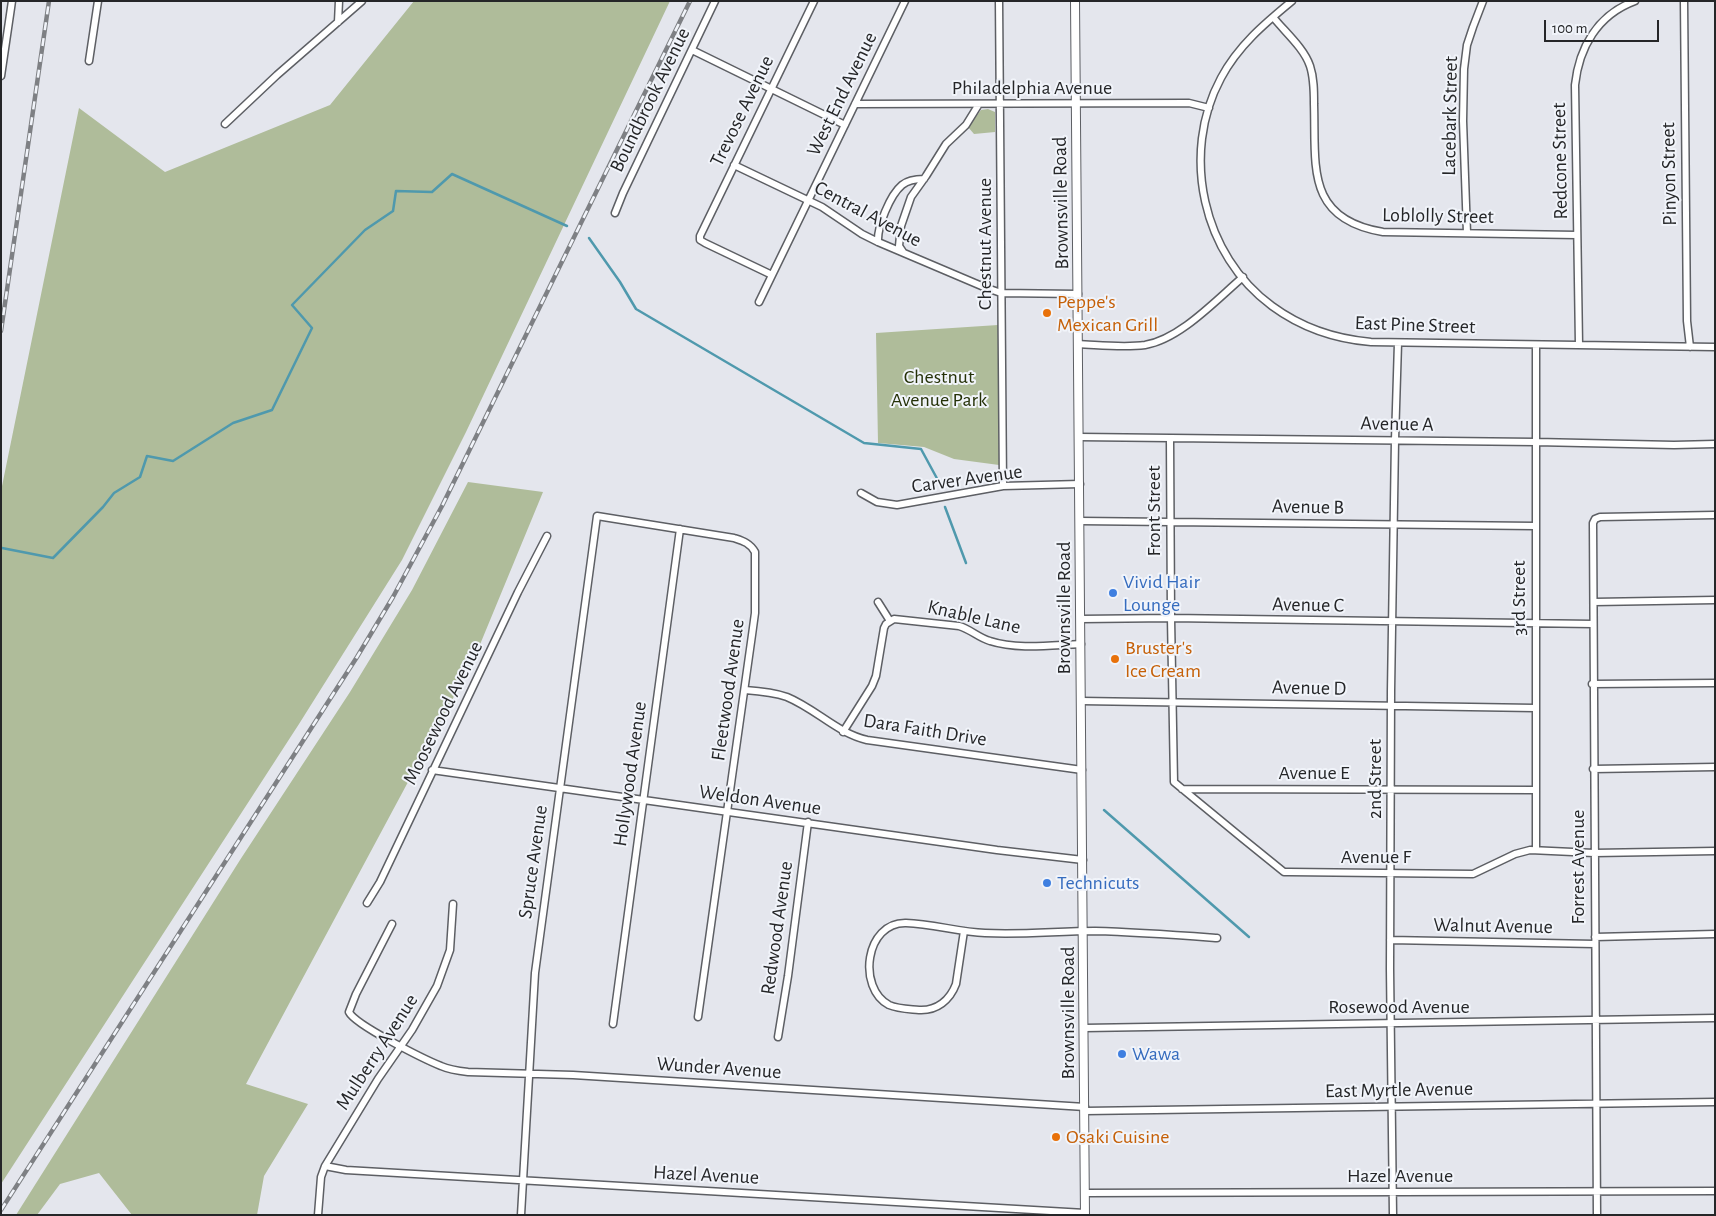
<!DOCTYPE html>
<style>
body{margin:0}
#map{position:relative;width:1716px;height:1216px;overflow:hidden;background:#e4e6ed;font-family:"Alegreya Sans",sans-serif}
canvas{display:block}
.frame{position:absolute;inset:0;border:2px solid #252628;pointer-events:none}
.scale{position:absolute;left:1544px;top:20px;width:115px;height:22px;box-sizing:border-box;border:2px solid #252628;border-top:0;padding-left:6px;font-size:15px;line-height:18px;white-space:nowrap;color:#252628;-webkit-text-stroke:4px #f1f4fa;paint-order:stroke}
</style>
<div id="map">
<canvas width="1716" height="1216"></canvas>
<div class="frame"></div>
<div class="scale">100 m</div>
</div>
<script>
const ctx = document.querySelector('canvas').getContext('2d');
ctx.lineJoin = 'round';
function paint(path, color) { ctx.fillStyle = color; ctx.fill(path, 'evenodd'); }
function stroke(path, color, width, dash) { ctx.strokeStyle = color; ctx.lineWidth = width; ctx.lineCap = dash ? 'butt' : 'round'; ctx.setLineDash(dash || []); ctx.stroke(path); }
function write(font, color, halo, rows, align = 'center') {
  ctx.font = font + ' "Alegreya Sans",sans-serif'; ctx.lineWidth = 4; ctx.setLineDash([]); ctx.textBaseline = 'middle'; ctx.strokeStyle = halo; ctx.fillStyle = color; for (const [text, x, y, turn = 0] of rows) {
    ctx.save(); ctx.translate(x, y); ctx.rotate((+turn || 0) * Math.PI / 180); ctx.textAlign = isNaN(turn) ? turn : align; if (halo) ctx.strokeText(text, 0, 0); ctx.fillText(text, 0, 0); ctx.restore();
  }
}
paint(new Path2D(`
 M414,1h256l-204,431 -64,128 -103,164 -298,460v-693l78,-383 86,64 165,-67z
 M988,109l7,3v20l-21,2 -6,-7 13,-17z
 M998,325l1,140 -45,-6 -30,-12 -46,-4 -2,-110z
 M468,482l75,10 -69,167 -228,425 62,20 -44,72 -7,39h-125l-33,-42 -39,11 -23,31h-21l224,-355 110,-168 62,-102z`), '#afbc9a');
stroke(new Path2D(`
 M589,238l31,44 16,27 228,134 57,6 19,35
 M945,507l21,56
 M2,548l51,10 50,-51 11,-14 26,-16 7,-21 26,5 60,-38 39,-13 40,-82 -20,-23 73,-75 28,-19 3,-20 36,1 20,-18 115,52
 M1104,810l145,127`), '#4f99ad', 2.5);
const minor = new Path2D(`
 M999,1l4,485
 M1292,1c-28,23 -54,45 -71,77 -41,76 -18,178 51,228 30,22 63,33 99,36l344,5
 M1684,1l3,320 3,26
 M1273,17c12,15 31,31 37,49 4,12 4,25 4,38 2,62 -9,115 69,128l194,3
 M338,22l1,-21
 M692,50l153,75
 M89,61l9,-60
 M1,76l11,-75
 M855,104l334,-1 20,5
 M225,124l52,-49 85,-74
 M734,165l88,42 40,27 16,8 106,45 17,6 77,1
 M615,213l8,-20 92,-192
 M1467,233l-4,-112 1,-52 3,-24 6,-18 10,-26
 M878,242c-1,-15 12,-47 24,-57 6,-5 13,-6 22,-6
 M903,252l-4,-6 2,-20 10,-29 15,-21 20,-32 20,-19 13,-21
 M772,275l-67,-32 -5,-3v-4l114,-235
 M759,302l146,-301
 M1078,344c22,1 45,4 67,1 35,-6 70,-44 98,-68
 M1536,345v505
 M1579,345l-4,-260c4,-37 22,-70 60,-84
 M1079,437l457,5 138,3 41,-1
 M1170,439l1,179 3,164 68,56 42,34h5l184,2 42,-20 15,-4 64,3 121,-2
 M861,493l16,9 20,3 106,-19 77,-2
 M1080,521l455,5
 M878,602l12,19
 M1594,602l121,-2
 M1081,619l90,-1 422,6
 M1592,684l123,-1
 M745,690c14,1 28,2 42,7 29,12 50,36 80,43l215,30
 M1081,701l454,7
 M843,732l29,-46 4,-10 8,-48 2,-4 8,-5 65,7c11,3 20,12 31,15 28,9 62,4 91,3
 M1593,769l122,-2
 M432,770l565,80 86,10
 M1182,789l354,1
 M367,903l13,-21 138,-290 29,-56
 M392,924l-36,70 -7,18c6,13 77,48 92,54 9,4 18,5 27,6l105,3 512,32
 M964,931l-8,53c-6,16 -19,27 -37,26 -10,-1 -21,-1 -30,-5 -32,-17 -24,-83 17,-82 27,1 53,9 79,10 37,2 74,-2 110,-2 41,1 81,4 122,7
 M1595,937l120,-3
 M1390,940l205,4
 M613,1024l67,-495
 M1084,1028l631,-10
 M778,1037l10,-61 20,-154
 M1085,1111l630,-9
 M325,1166l21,4 739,43
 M1085,1193l630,-2
 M318,1215l3,-38 4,-11 53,-87 34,-49 25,-44 13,-36 3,-46
 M521,1215l14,-242 62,-457 137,22c9,3 16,5 21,14v61l-3,22 -54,382
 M1393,1215l-3,-246 1,-278 4,-251 3,-97
 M1597,1215l-4,-692 2,-4 5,-2 115,-2`);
const tertiary = new Path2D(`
 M1075,1l10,1214`);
stroke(minor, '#5d5f64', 9);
stroke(tertiary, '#5d5f64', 10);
stroke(minor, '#fff', 6);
stroke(tertiary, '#fff', 8);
const rail = new Path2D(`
 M1,331l48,-330
 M1,1210l356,-553 36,-60 49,-91 248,-505`);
stroke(rail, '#7e8084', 4.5);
stroke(rail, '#f1f4fa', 2.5, [8]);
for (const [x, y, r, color] of [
 [1047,313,5,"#e8710a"],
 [1113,593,5,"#3f7fe0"],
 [1115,659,5,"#e8710a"],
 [1047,883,5,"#3f7fe0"],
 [1122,1054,5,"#3f7fe0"],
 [1056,1137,5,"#e8710a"]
]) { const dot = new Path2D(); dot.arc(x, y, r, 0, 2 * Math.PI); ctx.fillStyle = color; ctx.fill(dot); stroke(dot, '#f1f4fa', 2); }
write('20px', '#252628', '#f1f4fa', [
 ["Philadelphia Avenue",1032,88],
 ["West End Avenue",842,94,-64],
 ["Boundbrook Avenue",650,100,-64],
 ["Trevose Avenue",742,111,-64],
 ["Lacebark Street",1450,116,-89],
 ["Redcone Street",1560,161,-91],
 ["Pinyon Street",1669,174,-91],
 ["Brownsville Road",1061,203,-91],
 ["Central Avenue",868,214,28],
 ["Loblolly Street",1438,216,1],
 ["Chestnut Avenue",985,244,-90],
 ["East Pine Street",1415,325,2],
 ["Avenue A",1397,424,1],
 ["Carver Avenue",967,479,-8],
 ["Avenue B",1308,507,1],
 ["Front Street",1154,511,-90],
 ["3rd Street",1519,598,-90],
 ["Avenue C",1308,605,1],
 ["Brownsville Road",1064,608,-90],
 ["Knable Lane",974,617,13],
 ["Avenue D",1309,688,1],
 ["Fleetwood Avenue",728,690,-82],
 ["Moosewood Avenue",443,713,-64],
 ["Dara Faith Drive",925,730,9],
 ["Avenue E",1314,773],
 ["Hollywood Avenue",630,774,-82],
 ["2nd Street",1375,779,-90],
 ["Weldon Avenue",760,800,8],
 ["Avenue F",1376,857],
 ["Spruce Avenue",533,862,-82],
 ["Forrest Avenue",1578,867,-90],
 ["Walnut Avenue",1493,926,1],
 ["Redwood Avenue",777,928,-82],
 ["Rosewood Avenue",1399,1007],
 ["Brownsville Road",1068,1013,-90],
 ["Mulberry Avenue",377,1052,-57],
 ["Wunder Avenue",719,1068,4],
 ["East Myrtle Avenue",1399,1090,-1],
 ["Hazel Avenue",706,1175,3],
 ["Hazel Avenue",1400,1176]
]);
write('20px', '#c56008', '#f1f4fa', [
 ["Peppe's",1057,302],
 ["Mexican Grill",1057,325],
 ["Bruster's",1125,648],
 ["Ice Cream",1125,671],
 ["Osaki Cuisine",1066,1137]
], 'left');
write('20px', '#253107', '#f1f4fa', [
 ["Chestnut",939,377],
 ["Avenue Park",939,400]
]);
write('20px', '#366cbe', '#f1f4fa', [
 ["Vivid Hair",1123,582],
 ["Lounge",1123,605],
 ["Technicuts",1057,883],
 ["Wawa",1132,1054]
], 'left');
</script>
